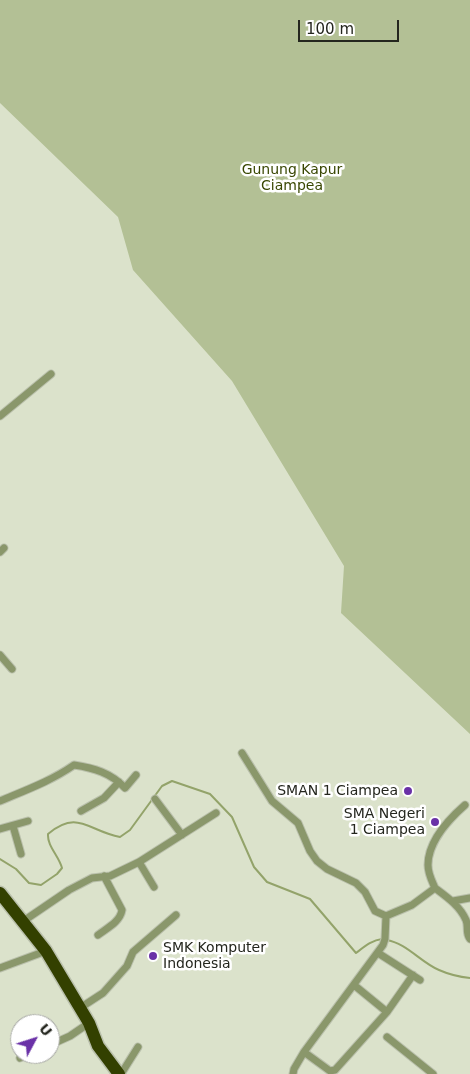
<!DOCTYPE html>
<style>
body{margin:0}
#map{position:relative;width:470px;height:1074px;overflow:hidden;background:#dbe2cb;font-family:"DejaVu Sans",sans-serif}
canvas{display:block}
.north{position:absolute;left:10px;top:1014px;width:50px;height:50px;box-sizing:border-box;background:#fff;border:1px solid #a7a8a5;border-radius:50%;rotate:50deg;font-size:14px;font-weight:700;line-height:20px;text-align:center;color:#24261e}
.north::after{content:'';display:block;margin:auto;width:18px;height:22px;background:#6a31a7;clip-path:polygon(50% 0,100% 100%,50% 72%,0 100%)}
.scale{position:absolute;left:298px;top:20px;width:101px;height:22px;box-sizing:border-box;border:2px solid #24261e;border-top:0;padding-left:6px;font-size:15px;line-height:18px;white-space:nowrap;color:#24261e;-webkit-text-stroke:4px #fff;paint-order:stroke}
</style>
<div id="map">
<canvas width="470" height="1074"></canvas>
<div class="north">U</div>
<div class="scale">100 m</div>
</div>
<script>
const ctx = document.querySelector('canvas').getContext('2d');
ctx.lineJoin = 'round';
function paint(path, color) { ctx.fillStyle = color; ctx.fill(path, 'evenodd'); }
function stroke(path, color, width, dash) { ctx.strokeStyle = color; ctx.lineWidth = width; ctx.lineCap = dash ? 'butt' : 'round'; ctx.setLineDash(dash || []); ctx.stroke(path); }
function write(font, color, halo, rows, align = 'center') {
  ctx.font = font + ' "DejaVu Sans",sans-serif'; ctx.lineWidth = 5; ctx.setLineDash([]); ctx.textBaseline = 'middle'; ctx.strokeStyle = halo; ctx.fillStyle = color; for (const [text, x, y, turn = 0] of rows) {
    ctx.save(); ctx.translate(x, y); ctx.rotate((+turn || 0) * Math.PI / 180); ctx.textAlign = isNaN(turn) ? turn : align; if (halo) ctx.strokeText(text, 0, 0); ctx.fillText(text, 0, 0); ctx.restore();
  }
}
paint(new Path2D(`
 M0,0h470v734l-129,-121 3,-47 -112,-185 -99,-111 -15,-53 -118,-114z`), '#b3c095');
stroke(new Path2D(`
 M0,859l16,10 13,14 12,2 16,-11 5,-6c-3,-12 -15,-22 -14,-34 30,-25 40,-3 72,3l10,-7 32,-44 10,-5 38,13 22,23 22,50 13,15 43,17 46,54c8,-6 16,-13 26,-14
 M386,940c21,3 34,22 53,30 9,4 21,7 31,8`), '#93a36a', 2);
const street = new Path2D(`
 M0,416l51,-42
 M0,552l4,-4
 M0,655l12,14
 M242,753l30,48 26,22 12,28 7,10 10,8 29,14 9,9 10,19 11,5
 M155,799l27,36
 M0,801c26,-11 51,-20 74,-36 20,3 37,8 51,23l11,-13
 M81,811l23,-13 15,-16
 M13,826l8,28
 M0,829l28,-8
 M139,862l15,25
 M435,888c12,9 25,18 31,32 3,7 -1,12 4,19
 M453,901l17,-3
 M22,922l47,-32 23,-12 18,-2 29,-14 77,-49
 M98,935c9,-7 22,-13 24,-25l-18,-34
 M378,953l42,27
 M0,968l46,-17
 M354,985l33,27
 M80,1008l23,-15 24,-27 6,-14 43,-37
 M387,1037l46,37
 M50,1045l20,-9 19,-13
 M304,1052l26,19 5,-1 52,-58 26,-37
 M20,1058l9,-4
 M121,1074l17,-27
 M293,1074l1,-5 10,-17 79,-107 2,-6 1,-23 26,-11 23,-17c-3,-7 -7,-14 -7,-23 0,-23 21,-46 37,-60`);
const highway = new Path2D(`
 M0,893l46,58 43,72 9,23 21,28`);
stroke(street, '#bac0ac', 9);
stroke(highway, '#bac0ac', 15);
stroke(street, '#8a976b', 7);
stroke(highway, '#334000', 12);
for (const [x, y, r, color] of [
 [408,791,5,"#6a31a7"],
 [435,822,5,"#6a31a7"],
 [153,956,5,"#6a31a7"]
]) { const dot = new Path2D(); dot.arc(x, y, r, 0, 2 * Math.PI); ctx.fillStyle = color; ctx.fill(dot); stroke(dot, '#fff', 2); }
write('14px', '#394702', '#fff', [
 ["Gunung Kapur",292,170],
 ["Ciampea",292,186]
]);
write('14px', '#24261e', '#fff', [
 ["SMAN 1 Ciampea",398,791],
 ["SMA Negeri",425,814],
 ["1 Ciampea",425,830],
 ["SMK Komputer",163,948,"left"],
 ["Indonesia",163,964,"left"]
], 'right');
</script>
